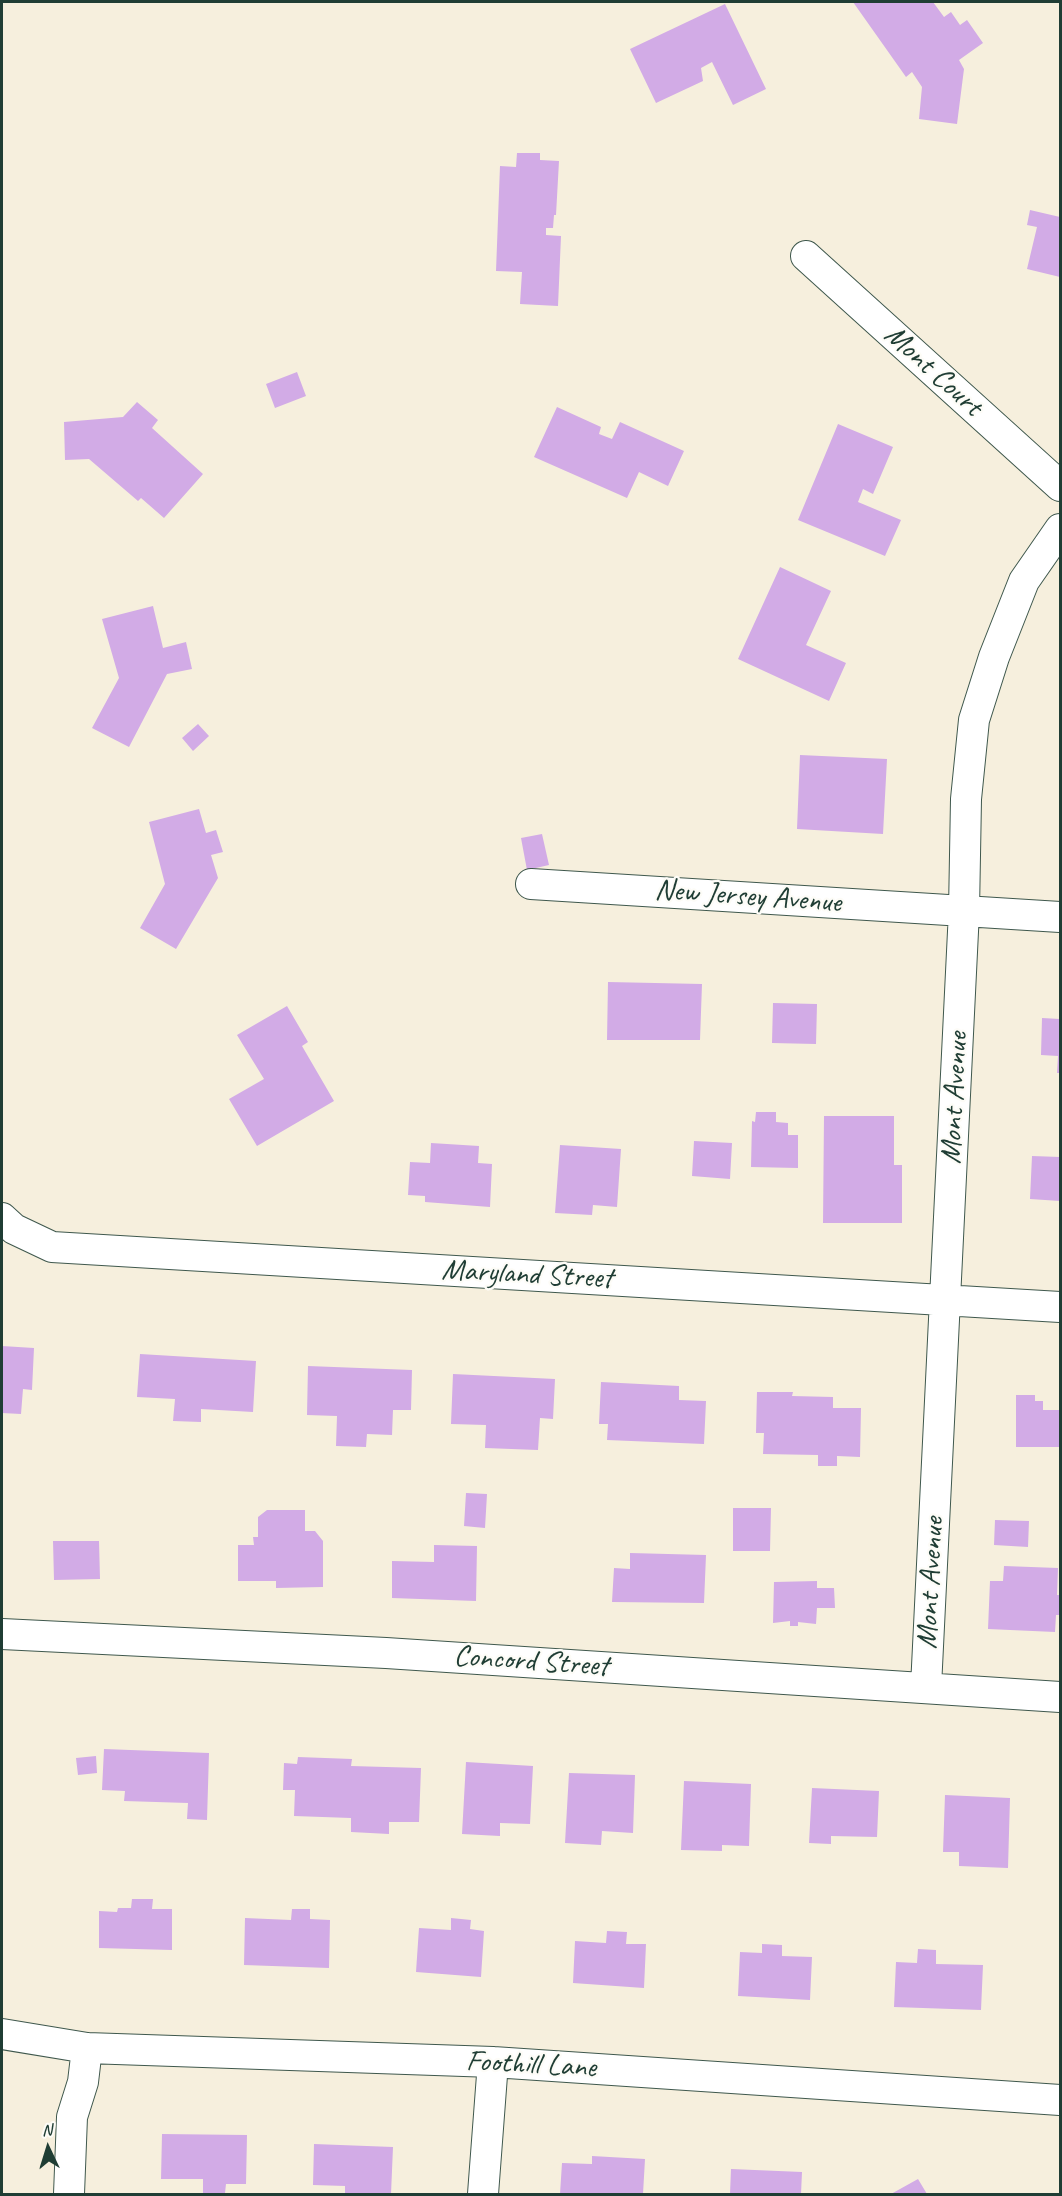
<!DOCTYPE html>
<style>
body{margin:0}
#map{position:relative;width:1062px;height:2196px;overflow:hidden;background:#f6efdd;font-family:Caveat,sans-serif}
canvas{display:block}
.frame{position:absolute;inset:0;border:3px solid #1f3d34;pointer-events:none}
.north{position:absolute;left:18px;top:2118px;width:60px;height:60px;-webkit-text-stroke:4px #fdfcf7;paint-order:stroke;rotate:356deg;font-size:16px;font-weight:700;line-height:24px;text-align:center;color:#1f3d34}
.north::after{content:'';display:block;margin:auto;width:21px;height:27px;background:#1f3d34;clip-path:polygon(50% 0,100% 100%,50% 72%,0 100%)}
</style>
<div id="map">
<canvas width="1062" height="2196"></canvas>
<div class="frame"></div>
<div class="north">N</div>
</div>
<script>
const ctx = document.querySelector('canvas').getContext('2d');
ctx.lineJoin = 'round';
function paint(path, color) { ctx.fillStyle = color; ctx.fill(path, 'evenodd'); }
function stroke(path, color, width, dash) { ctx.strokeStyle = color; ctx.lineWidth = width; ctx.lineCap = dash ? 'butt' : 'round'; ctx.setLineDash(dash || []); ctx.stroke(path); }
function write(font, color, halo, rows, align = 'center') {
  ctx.font = font + ' Caveat,sans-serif'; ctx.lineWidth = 4.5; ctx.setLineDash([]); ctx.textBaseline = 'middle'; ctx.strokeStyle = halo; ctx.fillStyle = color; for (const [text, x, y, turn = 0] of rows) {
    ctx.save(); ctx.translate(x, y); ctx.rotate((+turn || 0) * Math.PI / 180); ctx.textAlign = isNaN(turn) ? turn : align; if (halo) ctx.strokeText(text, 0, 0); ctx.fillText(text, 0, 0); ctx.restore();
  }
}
paint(new Path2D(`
 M853,2h80l11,15 7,-5 9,13 7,-5 16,23 -24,17 5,9 -7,55 -38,-5 3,-32 -10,-15 -6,5z
 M725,4l41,85 -33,16 -21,-43 -11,6 2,13 -47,22 -26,-54z
 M517,153h23v7l19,1 -3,54h-2l-1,13h-7v7l15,1 -3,70 -38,-2 2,-32 -26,-1 4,-105 16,1z
 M1030,210l30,7v60l-33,-8 10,-42 -10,-2z
 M297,372l9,24 -31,12 -9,-24z
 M137,402l21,18 -6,8 51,46 -39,44 -23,-20 -3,3 -49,-42 -24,1 -1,-38 59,-5z
 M557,407l44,20 -2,7 13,5 8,-17 64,29 -16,35 -29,-14 -12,26 -93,-41z
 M838,424l55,23 -20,47 -10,-5 -5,13 43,18 -16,36 -87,-36z
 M780,567l51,24 -25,54 40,18 -17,38 -91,-42z
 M153,606l10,42 23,-6 6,27 -25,5 -38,73 -37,-19 27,-50 -17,-59z
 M198,724l11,12 -16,15 -11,-13z
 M800,755l87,4 -4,75 -86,-5z
 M199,809l7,24 10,-3 7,22 -12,3 7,23 -42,71 -36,-21 25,-44 -16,-62z
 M542,834l7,31 -22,5 -6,-32z
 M608,982l94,2 -2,56h-93z
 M773,1003l44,1 -1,40 -44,-1z
 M287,1006l21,36 -6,4 32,55 -77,45 -28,-47 35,-20 -27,-44z
 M1042,1018l18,1v54h-3l1,-17 -17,-1z
 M756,1112h20v10l12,1v12h10v33l-47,-1 1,-46 3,1z
 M824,1116h70v49h8v58h-79z
 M694,1141l38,2 -2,36 -38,-3z
 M431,1143l48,3 -1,17 14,1 -2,43 -65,-5v-6l-17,-1 2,-33 20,1z
 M560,1145l61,4 -4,58 -24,-2 -1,10 -37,-2z
 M1032,1156l28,1v44l-30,-2z
 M2,1346l32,2 -2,42 -9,-1 -2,25 -19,-1z
 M140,1354l116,7 -3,51 -52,-3v13l-28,-1 2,-22 -38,-2z
 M308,1366l104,4 -1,40h-18l-1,25 -25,-1 -1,13 -30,-1 1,-30 -30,-1z
 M453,1374l102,5 -2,40 -13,-1 -2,32 -53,-2 1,-23 -35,-1z
 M601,1382l78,4v14l27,1 -2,43 -97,-4 1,-16h-9z
 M757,1392h36l-1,4 41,1v11h28l-1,49 -23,-1v10h-19v-11l-55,-1 1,-21h-8z
 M1016,1395h19v6h8v9h16v37h-43z
 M466,1493l21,1 -2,34 -21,-2z
 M733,1508h38l-1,43h-37z
 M267,1510h38v21h10l8,10v46l-47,1v-7h-38v-36h16l-1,-8h5v-20z
 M995,1520l34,1 -1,26 -34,-2z
 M53,1541h46l1,38 -46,1z
 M434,1545l43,1 -1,55 -84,-3v-37l42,1z
 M630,1553l76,2 -2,48 -92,-1 2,-34 16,1z
 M1004,1566l54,2 -1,27h3v20h-4l-1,17 -67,-3 2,-48h13z
 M817,1581v7h17l1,20h-18l-1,16 -18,-2v4h-8v-5l-17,2 1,-41z
 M104,1749l105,4 -2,67 -20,-1 1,-16 -64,-2 1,-10 -23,-1z
 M96,1756l1,17 -19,2 -2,-17z
 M298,1757l54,2 -1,7 70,2 -2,54h-30v12l-38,-2v-14l-57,-2 1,-26h-12l1,-27 13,1z
 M466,1762l67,4 -3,58 -30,-1v13l-38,-2z
 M569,1773l66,2 -2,58 -31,-2 -1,14 -36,-2z
 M684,1781l67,3 -2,62 -27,-1v6l-41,-1z
 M812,1788l67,3 -2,46 -46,-1v8l-22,-1z
 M945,1795l65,3 -2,70 -49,-2v-14h-16z
 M132,1899h21l-1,10h20v41l-73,-2v-37l18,1 1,-4h13z
 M292,1909h18v10l20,1 -1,48 -85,-3 1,-47 46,2z
 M451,1918l20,2 -1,9 14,2 -3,46 -65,-5 3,-44 32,2z
 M607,1931l20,1 -1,12h20l-2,44 -71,-5 2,-42 31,2z
 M762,1944l20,1v11l30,1 -2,43 -72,-4 2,-44 22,1z
 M918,1949l18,1v14l47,1 -2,45 -87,-3 2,-45 21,1z
 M162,2134l85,1 -1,49h-20l-1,9h-22v-14h-42z
 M314,2144l79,3 -2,47h-46v-8l-32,-1z
 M592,2156l53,3 -2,35h-83l2,-31 30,1z
 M731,2169l71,3 -1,22h-71z
 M918,2179l9,15h-36z`), '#d2abe6');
const street = new Path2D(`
 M806,256l254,230
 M531,884l529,33
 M2,1218l12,11 38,18 1008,60
 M2,1634l384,19 674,44
 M926,1687l38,-776 2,-112 8,-79 20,-63 30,-76 36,-52
 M2,2034l85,14 406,14 567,38
 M69,2194l3,-77 11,-35 4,-34
 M483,2194l10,-132`);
stroke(street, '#3f584d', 32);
stroke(street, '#fff', 30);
write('30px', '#1f3d34', '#fdfcf7', [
 ["Mont Court",933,371,42],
 ["New Jersey Avenue",748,897,4],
 ["Mont Avenue",955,1098,-87],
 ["Maryland Street",527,1275,3],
 ["Mont Avenue",931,1583,-87],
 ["Concord Street",531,1662,4],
 ["Foothill Lane",531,2065,3]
]);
</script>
